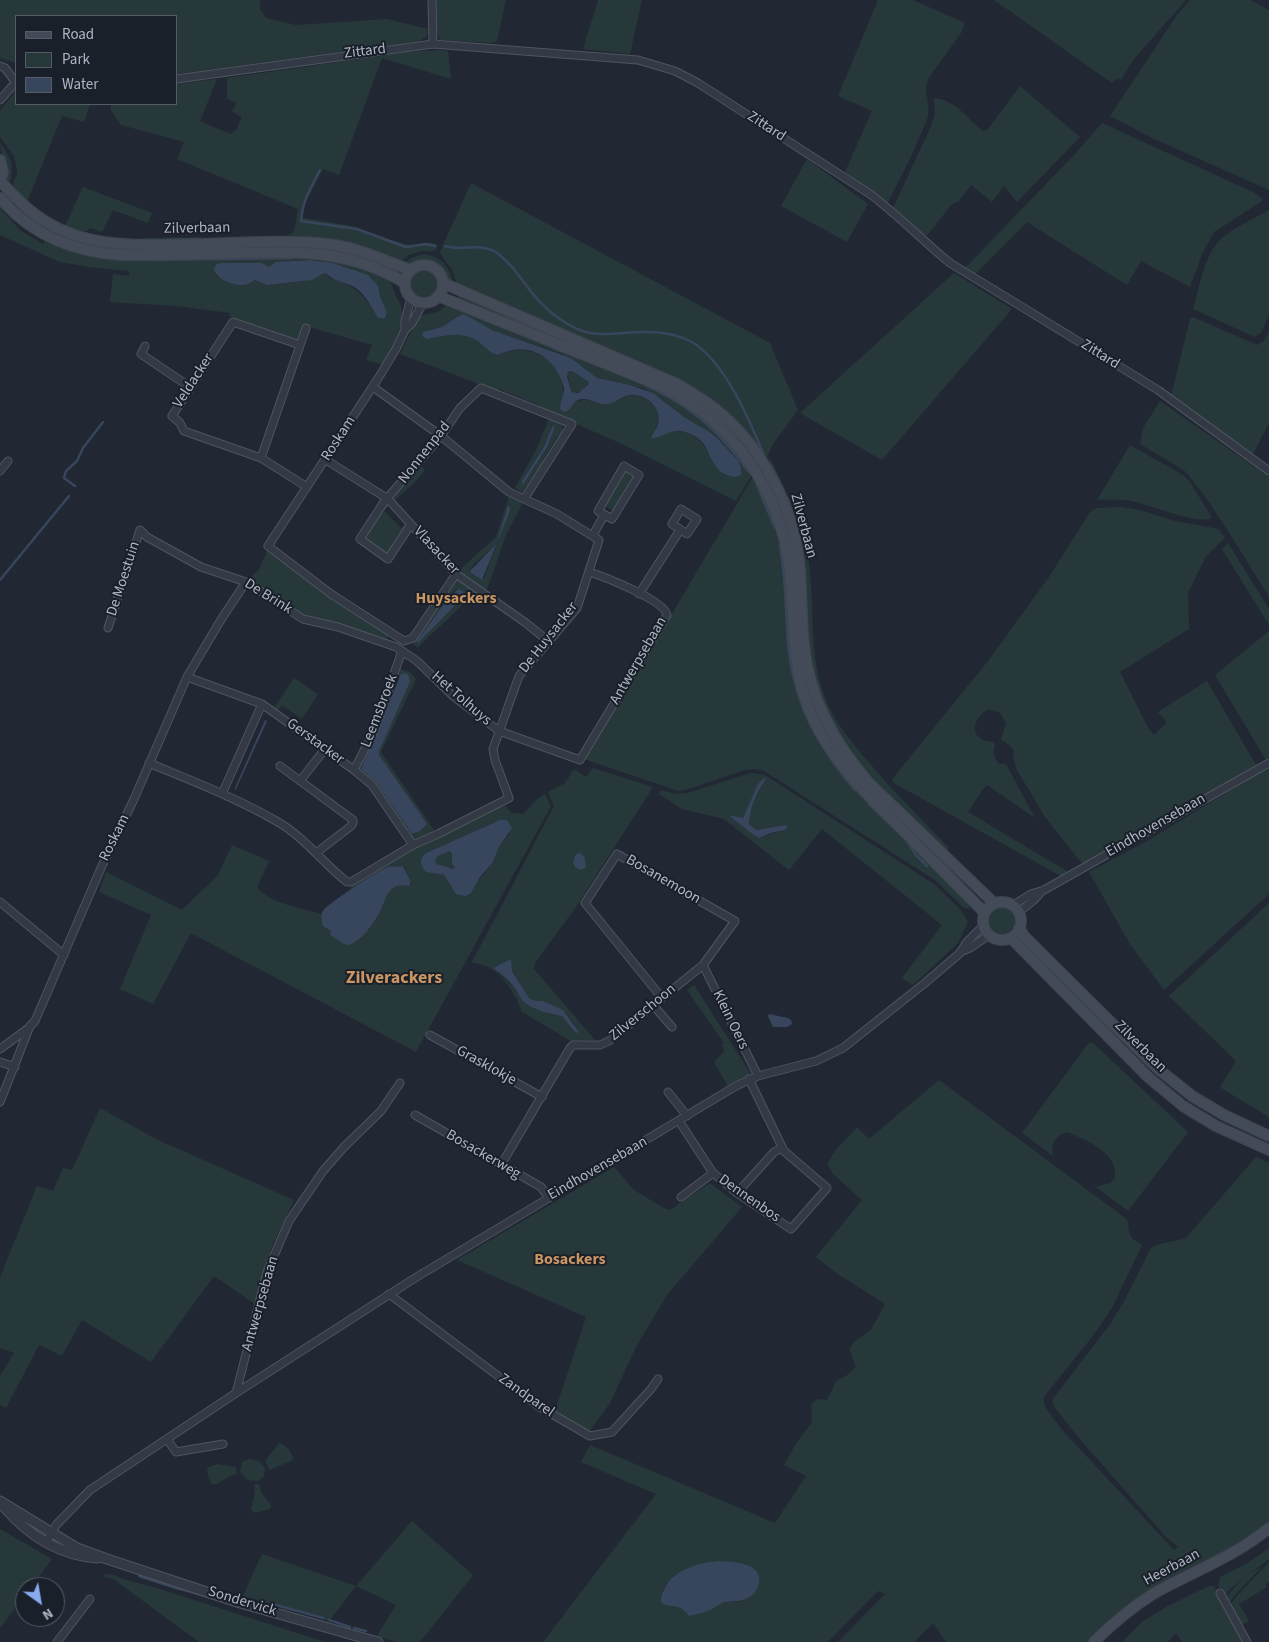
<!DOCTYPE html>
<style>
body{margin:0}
#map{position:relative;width:1269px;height:1642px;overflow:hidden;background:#212834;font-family:"Source Sans 3",sans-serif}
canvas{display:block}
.legend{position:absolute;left:15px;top:15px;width:162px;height:90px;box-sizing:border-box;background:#1a202a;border:1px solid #565c67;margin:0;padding:6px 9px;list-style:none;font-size:15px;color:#afb5c2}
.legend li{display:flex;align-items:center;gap:10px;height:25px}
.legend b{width:25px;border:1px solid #565c67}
.north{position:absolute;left:15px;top:1577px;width:50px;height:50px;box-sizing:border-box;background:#1a202a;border:1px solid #565c67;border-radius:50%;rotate:148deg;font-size:14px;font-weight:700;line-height:20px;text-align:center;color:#afb5c2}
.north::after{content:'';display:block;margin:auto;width:18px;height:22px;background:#8ae;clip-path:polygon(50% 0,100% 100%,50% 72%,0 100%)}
</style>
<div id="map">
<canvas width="1269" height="1642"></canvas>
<ul class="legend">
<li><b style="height:6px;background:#434a58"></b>Road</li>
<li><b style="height:14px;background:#27383a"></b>Park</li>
<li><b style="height:14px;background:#38465d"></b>Water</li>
</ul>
<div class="north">N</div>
</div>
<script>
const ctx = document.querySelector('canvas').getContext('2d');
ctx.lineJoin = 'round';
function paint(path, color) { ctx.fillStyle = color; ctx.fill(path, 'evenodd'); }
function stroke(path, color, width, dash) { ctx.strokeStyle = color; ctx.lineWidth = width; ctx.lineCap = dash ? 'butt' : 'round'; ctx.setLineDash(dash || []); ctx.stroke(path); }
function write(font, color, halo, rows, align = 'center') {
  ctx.font = font + ' "Source Sans 3",sans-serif'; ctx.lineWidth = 4; ctx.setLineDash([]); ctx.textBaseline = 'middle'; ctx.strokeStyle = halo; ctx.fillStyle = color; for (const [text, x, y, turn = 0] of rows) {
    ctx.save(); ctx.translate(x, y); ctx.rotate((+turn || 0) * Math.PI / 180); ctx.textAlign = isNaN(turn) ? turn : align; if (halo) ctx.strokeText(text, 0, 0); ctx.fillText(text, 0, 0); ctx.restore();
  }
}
paint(new Path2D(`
 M0,0h260v9l6,9 30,7 91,-6 41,10 -2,8 -7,4 -243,33v-58h-160v47l-16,-5z
 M436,0h70l-9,41 -4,2 -53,-3 -3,-9z
 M598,0h44l-12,54 -47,-5z
 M878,0h35l52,23 -4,10 -33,46 -2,9 2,17v12l-17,40 -24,47 -42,-32 27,-61 -34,-15z
 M994,0h192l-53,60 -12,20 -4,-2 -5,5z
 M1190,0h61l18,10v180l-117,-52 -42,-22 67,-101z
 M438,50l10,1 3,28 -69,-21 -43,117 -16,-6 -18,35 -2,14 49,8 42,15 16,4 21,-2 7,2 -3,6h-14l-12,4 -10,8 -52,-18 -208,-2 2,-5 143,-1 10,-5 4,-23 -121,-50 7,-17 -63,-17 -10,-15v-6h65v-20l41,-5 -17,42 30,13 6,-4 6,-13 -10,-5 4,-9 -9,-4v-21l181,-26z
 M1020,86l60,51 -63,65 -13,-16 -12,16 -21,-17 -12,16 -7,3 -27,34 -32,-30 38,-82 4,-12 -1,-16c25,3 31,21 50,33l4,-2z
 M16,90v14h74l-6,18 -22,-6 -36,88 -15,-15 6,-16 -1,-10 -2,-7 -14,-19v-26z
 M1102,123l151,69 10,7 -1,2 -48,31 -12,22 -12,33 -49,-26 -14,24 -100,-63 -52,52 -10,-6 108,-112z
 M0,143c11,14 16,26 8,44 -3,-7 -1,-13 -2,-21 -1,-9 -6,-13 -6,-23z
 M807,159l61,45 -21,38 -66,-36z
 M471,183l299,160 28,67 -25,34 -8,18 -45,-51 -261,-125 -1,-3h-2c-3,-19 -10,-17 -16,-31z
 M83,187l69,26 -4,10 -35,-13 -11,22 -12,-4 -5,4 -20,-6z
 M0,208l20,22 23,14 2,-3 47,13h217l46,12 34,14 1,4h2c2,9 6,15 9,22 6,20 -8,43 -17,59l-18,-5 6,-15 -66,-19 -6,15 -71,-25 1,-3 -54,-7 -66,-4 3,-28 16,2v-5l-39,-4 -30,-5 -60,-27zM310,260c43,4 58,14 77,52l-9,6c-14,-24 -22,-32 -49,-40l-3,-5 -4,1 -16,7 -39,4 -12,-5c-3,1 -5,3 -7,4 -9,3 -25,-3 -32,-9l5,-12h41l7,4c13,-6 26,-7 41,-7z
 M1269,210v104l-8,19 -6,4 -62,-28c7,-23 11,-55 29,-71 14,-11 31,-19 47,-28z
 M423,254c19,2 29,14 30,33 -10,-12 -13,-29 -32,-27 -7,0 -12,4 -19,5l9,-7z
 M410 283a14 14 0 1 1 28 0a14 14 0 1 1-28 0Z
 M954,273l58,36 -130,151 -82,-47z
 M459,294l208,88 33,19 41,36 20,31 -68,-65 -237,-103z
 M447,305l206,80 29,16 41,33 30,39 -17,28 -114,-57 -82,-36 -2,-3 -39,-16 -4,1 -95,-36 19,-38 18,-4zM457,317l18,4 17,9 70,24 9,4 26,20 46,10 17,10 24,19 24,14 7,33c-9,-17 -18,-34 -41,-33 -7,0 -15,4 -23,5 2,-3 5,-7 6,-10 8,-16 -10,-31 -25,-31 -8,1 -14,7 -22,8 -13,3 -24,-9 -37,1l-2,4c-2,-4 -6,-9 -7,-14 -2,-4 -1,-9 -3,-15 -11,-27 -38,-35 -64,-24 -11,-6 -20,-17 -33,-20 -7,-2 -13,1 -20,0 -5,0 -10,-3 -15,-5l13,-3z
 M1193,317l64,28 7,-4 5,-10v92l-17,33 -81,-60 19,-77z
 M570,371l5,1 14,10v2l-10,8 -6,1 -6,-18z
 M1160,401l109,76v120l-39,-63 -23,-35 -22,-28 -45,-27 3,-16z
 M549,419c7,3 16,5 13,14l-5,4 -15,24v3l-20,28 -7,-4 21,-38zM552,427h3l-8,20 -24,38 2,-9 19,-29z
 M1130,445l53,30 7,7 22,36c-13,7 -60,-12 -76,-16 -12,-3 -26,-2 -39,-2z
 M770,458c18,36 36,73 40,114 4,40 0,79 12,117 8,27 26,49 44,70 26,31 55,60 83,89l-2,2 -29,-22 -48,-47 -30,-38 -29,-70 -11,-108 -33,-101z
 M421,466l4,4 -10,12 -20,18v-4z
 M626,471l7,5 -20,34 -8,-4z
 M754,475l14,26 15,44 9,91 32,109 146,159 -1,3 2,3 -8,-3 -28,-27 -171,-109 -9,-2 -10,1 -59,20 -8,1 -94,-32 76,-125z
 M509,496l13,6 -1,4 -15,29 -20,57 -29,-20 39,-35zM508,507l-9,32 -13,34 -2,5 -4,1 -9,-6 1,-7 24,-22z
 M385,504l4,2 -5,5 17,17 6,-5 1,2 -20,31 -25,-17z
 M1120,507l20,3 35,11 44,8 6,9 -19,18 -18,37 1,36 -69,43 28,56 6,7 13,-13 -9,-10 49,-31 49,84 -126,73 -46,25 -4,-2 -35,-44 -28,-47 -4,-12c4,-11 -6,-13 -12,-19l5,-16 -6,-10 -11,-4c-19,10 -20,32 4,33l2,4c-3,7 -1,12 4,18h7l29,54 -48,-33 -3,3 -16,24 100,60 -7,4 -169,-94 1,-4 95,-117 61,-84 41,-65 6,-4z
 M1228,543l41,66v16l-47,-76z
 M269,550l61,46 57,38 1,4 -3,1 -46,-15 -33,-7 -56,-36 -1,-3 10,-8 8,-19z
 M459,580l17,12 -59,56 -5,-6 41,-60zM454,591l10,3 -45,48 -2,-1z
 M1269,631v127l-3,2 -51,-85z
 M400,668l11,5 5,6 -35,73 53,78 -3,3 -17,7 -2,-1 -54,-68 18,-40zM398,678l12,4 -32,69 1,4 41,76 -8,3 -36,-52 -15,-13 19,-42z
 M294,678l24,16 -16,25 -20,-14 -4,6 -4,-3z
 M593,768l60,19 -77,120 -41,56 -1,6 61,71 -24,1 -49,-29c-6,-17 -17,-36 -34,-45 -5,-3 -11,-3 -16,-5l82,-156 -6,-14 17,-9 9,-14 12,8zM511,960v8l18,30 7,3h7l20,9 15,19 -16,-13 -10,-1 -5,-4h-6l-15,-6 -13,-19 -20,-18z
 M1269,769v125l-105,96 -34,-46 -41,-72 58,-31 109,-66z
 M751,773l14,2 169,109 27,26 7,12 -10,21 -45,42 -11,-7 40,-53 -120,-96 -33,41 -65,-51 -42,-10 -23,-15 2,-4 15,4 11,-1zM764,778l2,1c-10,14 -17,29 -17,44l6,7 30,-5 2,2v2l-28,9 -4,-2 -27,-21 15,3z
 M545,794l6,12 -135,246 -225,-119 -38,71 -33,-15 31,-74 -52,-23 7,-20 76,38 36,-35 14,-30 37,16 -12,27c16,16 43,20 65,26v6l9,11 -1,2 26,9c9,-7 18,-18 23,-28 9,-16 7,-31 31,-28l1,-2 -7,-18 -16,1 -38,23v-1l2,-3 38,-26 114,-55 8,8 11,1 14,-15zM495,822l15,11 -11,14 -6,15 -15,19 -26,7 -8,-13 -18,-3v-19z
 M446,851h4l2,2v8l3,6 -2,2 -16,-5 -2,-3 3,-5z
 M1269,903v214l-48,-29v-3l14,-22v-3l-66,-64z
 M987 920a14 14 0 1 1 28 0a14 14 0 1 1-28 0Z
 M694,985l57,89 -23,12 -13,-22v-4l8,-7 1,-4 -2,-4 2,-2 -37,-53z
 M1092,1042l96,90 -60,79 -32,-24 14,-4 5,-5c3,-26 -29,-38 -48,-46 -13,5 -16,11 -14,24l-31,-23 66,-89z
 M939,1080l185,137 4,4c1,15 1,16 14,24l-30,63 -20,29 -49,61 3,10 17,23 111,119 4,-3 -13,-11 -87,-99 -23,-29 -3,-8 59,-77 12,-20 28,-55c9,-6 24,-6 35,-10l70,-81 13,6v361l-30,24 -134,77 -16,17h-143l-13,-19 -19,19h-76l47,-48 -7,-3 -50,51h-285l113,-148 -75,-32 9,-17 185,78 31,-47 -22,-11 11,-20 17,-23 -1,-18 6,-5 10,1 10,-20 9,-4 10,-9 -7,-18 7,-9 15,-10 14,-26 -50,-32 -19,-15 46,-57 -29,-26 -6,-10 8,-13 22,-24 12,12zM676,1575l81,15 -8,8 -12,4h-12l-40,9 -24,-14 4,-11z
 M100,1108l58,32 136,60 -22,46 -17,58 -41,-28 -63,86 -69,-42 -20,36 -23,-11 -33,63 -6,-3v-29l14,-23 -14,-5v-71l37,-91 16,5 10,-23 9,2z
 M614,1167l20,23 28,17 7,3 4,-2 37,-25 32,24 -75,88 -30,50 -27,58 -21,29 -34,-21 31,-94 -129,-57z
 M279,1443c7,2 14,10 14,17l-23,10 -5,-9z
 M250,1459l9,2 6,7 -1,8 -6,5 -10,-1 -8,-8 2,-10z
 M217,1464l19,3 1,7 -6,1 -14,9h-5l-4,-8 -1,-8z
 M254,1484h5l2,8 10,13 -1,4 -15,4 -4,-3 4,-19z
 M412,1521l61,54 -53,67h-24l-19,-6 19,-31 -40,-19 -27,35 -86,-25 19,-42 94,32z
 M0,1529l52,30 -21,28h-6v8l-25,33z
 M1269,1548v11l-34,26 -6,5 -4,8 -7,-13 2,-8 26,-13z
 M1269,1562v19l-4,3 2,3 -28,17 10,17 -8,5 -12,-19 6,-9z
 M1262,1567l-29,30 -5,8 -2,-5c6,-13 23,-28 36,-33z
 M105,1574l10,1 5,3 43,12 162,52h-126l-75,-55c-6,-4 -14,-12 -21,-9z
 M1209,1586h6l1,6 29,50h-63l-6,-9 -8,9h-46l20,-20 24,-15z`), '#27383a');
paint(new Path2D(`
 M310,260l23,3 35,12 10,11 2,11 7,15 -2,6h-7c-7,-11 -12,-24 -24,-31 -9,-5 -22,-6 -28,-14l-4,1 -10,6 -45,5 -12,-5c-3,1 -4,3 -7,4 -10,4 -32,-4 -34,-15l3,-5 4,-1h41l7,4 7,-5z
 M464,314l28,16 79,28 26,20 33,7 23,8 31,24 24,14 9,7 21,23 3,7v7l-6,2c-4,-1 -10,-2 -14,-5 -17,-16 -9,-34 -40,-41 -12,-2 -20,8 -30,7 1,-5 6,-9 7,-14 5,-16 -13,-31 -28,-29 -8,1 -14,8 -22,9 -9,1 -18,-6 -27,-5 -9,2 -9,12 -17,13l-4,-3c0,-7 4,-13 4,-20 -1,-7 -5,-15 -10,-22 -14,-19 -35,-22 -57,-12 -7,-2 -10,-7 -16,-11 -16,-14 -35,-9 -54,-5l-5,-3 1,-4 19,-5 15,-10zM572,371l17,11 -1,3 -10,8 -6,-1 -5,-15 1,-5z
 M552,427h3l-8,20 -24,38 -1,-4 22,-34z
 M508,506l2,2 -1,5 -27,67 -11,-7v-3l25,-26z
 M459,589l5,3 -1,5 -45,46 -1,-2 33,-45z
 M406,673l3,3 1,6 -31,69v4l48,69 -7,7 -8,3 -36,-52 -15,-13 40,-95z
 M265,720l2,1 -31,68 -2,1z
 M764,778l2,1c-10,14 -16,28 -17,45l7,6 29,-5 3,2 -3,3 -14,3 -12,5 -4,-2 -27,-21 15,3 15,-34z
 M500,820h7l5,8 -13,19 -6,15 -13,15 -9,16 -5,3 -10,-2 -12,-19 -18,-3c-6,-6 -7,-13 0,-19zM449,851l3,2v11l3,3 -2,2 -16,-5 -2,-3 3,-5z
 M581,853l4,6 1,8 -5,3 -6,-3 -2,-5 3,-8z
 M403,866l7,14v6c-24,-3 -22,11 -31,28 -7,12 -17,26 -30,31l-5,-1 -14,-9 1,-4 -8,-5c-1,-5 -3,-11 0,-15 3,-6 57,-42 65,-44 4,-1 11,0 15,-1z
 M511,959l1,12 17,27 7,3h7l20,9 16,22 -3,1 -14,-17c-8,-1 -31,-7 -37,-13 -5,-4 -7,-11 -11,-16 -6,-8 -14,-14 -21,-19z
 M769,1014l19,4 3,2 1,4 -5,3h-14l-5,-11z
 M721,1561c13,1 42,2 38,22 -1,6 -5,12 -11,15 -8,4 -15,3 -23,4 -5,1 -9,5 -13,7 -8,4 -15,5 -23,7 -3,-4 -7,-8 -12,-9 -4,-2 -11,0 -15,-4 -2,-3 -1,-7 1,-11 8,-22 36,-30 58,-31z`), '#38465d');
stroke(new Path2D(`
 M320,170c-9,17 -18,32 -19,51l56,8 49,18 20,-3 9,2
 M311,238l39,5 23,8
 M163,240l37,-1
 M445,246c16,5 34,-3 49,5 16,10 27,28 38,42 12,15 28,28 45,36 23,10 47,2 71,3 15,0 31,3 44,10 33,20 57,77 71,111
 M151,260l141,-2
 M554,348c47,19 102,36 142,67 21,16 37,36 53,57
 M771,466l18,36 8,27
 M757,485l18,43
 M75,486l-11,-8 2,-7 11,-10 6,-13 20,-26
 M780,546c7,35 5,70 9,106 7,56 30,96 66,138
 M0,580l69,-84
 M868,803l24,23
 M907,841l9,14 11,11
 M139,1576l40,13
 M181,1589l37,11
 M276,1605l47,13
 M329,1620l21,7
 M354,1628l12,3`), '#38465d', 2.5);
const minor = new Path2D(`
 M432,0l1,44
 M0,66l5,2 11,15
 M176,79l257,-35 205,16 37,11 23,12 172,111c28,21 53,47 80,69l208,127 111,81
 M0,100l16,-18
 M423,303l-11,20 -7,7 -9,19 -17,28 -111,169 63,48 73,47 9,-3 43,-64
 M405,330v-9l6,-23
 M300,345l-67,-23 -61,94 8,7 4,8 77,27 46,29
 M145,346l-4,8 49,33
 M261,458l45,-130
 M326,460l62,39 68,75 70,49 22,18
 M624,466l15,9 -27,44 -14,-8z
 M0,471l8,-10
 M681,509l16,10 -10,15 -15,-10z
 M411,524l-23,35 -28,-20 24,-37 57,-66 19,-28 21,-20 91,36 -48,75
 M593,535l11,-20
 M639,594l41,-64
 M108,628l32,-98 7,7 54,30 45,15 57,37 35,8 58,20 21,14 36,35 46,35 81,29 87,-145c-3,-15 -62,-38 -78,-43
 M187,677l75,27 92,66 18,15 41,60
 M149,763c43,18 88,35 129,59 26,15 45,41 69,60h4l62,-37 25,-11 71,-36 -14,-38 -2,-11 26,-73 58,-68 22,-68 -42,-26 -48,-22 -68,-56 -68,-49
 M280,766l73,54v3l-2,3 -35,27
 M354,770l20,-39 28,-80
 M300,781l25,-32
 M222,794l40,-90
 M0,902l64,53
 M1013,905l18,-11 13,-4 225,-127
 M1019,912l15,-12 9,-10
 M960,952l10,-4 19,-13
 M703,965l55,111
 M653,1005l19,22
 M430,1035l112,62
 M0,1049l30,-22
 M0,1062l15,5
 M668,1092l19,24
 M0,1102l30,-76 5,-5 66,-153 33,-69 53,-122 35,-59 24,-36
 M415,1115l126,72 8,11
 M679,1121l34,52 24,20 54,36 36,-41 -43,-37 -35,-72
 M501,1165l69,-117 3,-3h27l9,-4 94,-76 32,-44 -118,-67 -32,49 77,95
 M737,1193l37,-41 8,-4
 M681,1197l32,-24
 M389,1294l149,112 52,30 22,-4 39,-43 7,-10
 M236,1393l179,-115 321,-192 22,-10 58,-15 27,-13 82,-65 35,-30 6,-10 17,-17
 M167,1439l9,13 47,-8
 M46,1542l11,-18 33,-34 146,-97 31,-121 22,-51 34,-50 21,-24 37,-36 19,-28
 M1220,1593l27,49
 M57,1642l33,-43`);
const tertiary = new Path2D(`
 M0,1501l77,47 30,11 133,44 138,39
 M4,1507c24,28 55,48 93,51`);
const secondary = new Path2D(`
 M0,160l3,12 -3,9
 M0,181c15,16 29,31 48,42 40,24 86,22 130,22 49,-1 100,-6 149,-1 29,3 56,16 83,26
 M0,198c31,37 75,54 122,57 38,0 77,-1 115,-2 63,-1 112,-4 168,30
 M405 284a19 19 0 1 1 38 0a19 19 0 1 1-38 0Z
 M443,283l234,101c10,6 20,12 29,18 51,36 85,98 93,159 3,28 2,56 5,84 5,52 30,98 65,138l125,120
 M438,296l221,89c18,10 35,20 51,33 42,36 71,90 79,144 6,46 1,94 17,139 12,34 32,62 57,89l121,122
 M983 921a19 19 0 1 1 38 0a19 19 0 1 1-38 0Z
 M1019,928l6,9 132,131 35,28 32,19 45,21
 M1011,938l137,139 35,29 33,20 53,24
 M1094,1642c18,-18 37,-34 59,-48 39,-22 81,-37 116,-66`);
stroke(minor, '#4f5560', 9);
stroke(tertiary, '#4f5560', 11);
stroke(secondary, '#3e444f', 12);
stroke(minor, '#343a45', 7);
stroke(tertiary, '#343a45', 9);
stroke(secondary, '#434a58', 10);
write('15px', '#afb5c2', '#1a202a', [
 ["Zittard",365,52,-7],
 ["Zittard",766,127,33],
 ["Zilverbaan",197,229,-1],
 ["Zittard",1100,355,32],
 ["Veldacker",194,381,-57],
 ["Roskam",339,439,-57],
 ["Nonnenpad",425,453,-52],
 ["Zilverbaan",803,526,75],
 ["Vlasacker",436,551,47],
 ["De Moestuin",124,579,-72],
 ["De Brink",268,597,32],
 ["De Huysacker",549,638,-52],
 ["Antwerpsebaan",639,661,-60],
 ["Het Tolhuys",461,699,41],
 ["Leemsbroek",380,711,-69],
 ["Gerstacker",315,742,36],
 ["Eindhovensebaan",1156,826,-30],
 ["Roskam",115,838,-64],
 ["Bosanemoon",663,880,30],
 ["Zilverschoon",643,1013,-39],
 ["Klein Oers",730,1020,64],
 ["Zilverbaan",1140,1047,45],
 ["Grasklokje",486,1066,29],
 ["Bosackerweg",483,1155,30],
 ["Eindhovensebaan",598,1169,-30],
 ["Dennenbos",749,1199,35],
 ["Antwerpsebaan",261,1304,-74],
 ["Zandparel",526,1396,35],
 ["Heerbaan",1172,1568,-28],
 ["Sondervick",242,1602,17]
]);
write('bold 16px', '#c99563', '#1a202a', [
 ["Huysackers",456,599],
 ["Bosackers",570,1260]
]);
write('bold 18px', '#c99563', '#1a202a', [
 ["Zilverackers",394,979]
]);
</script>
